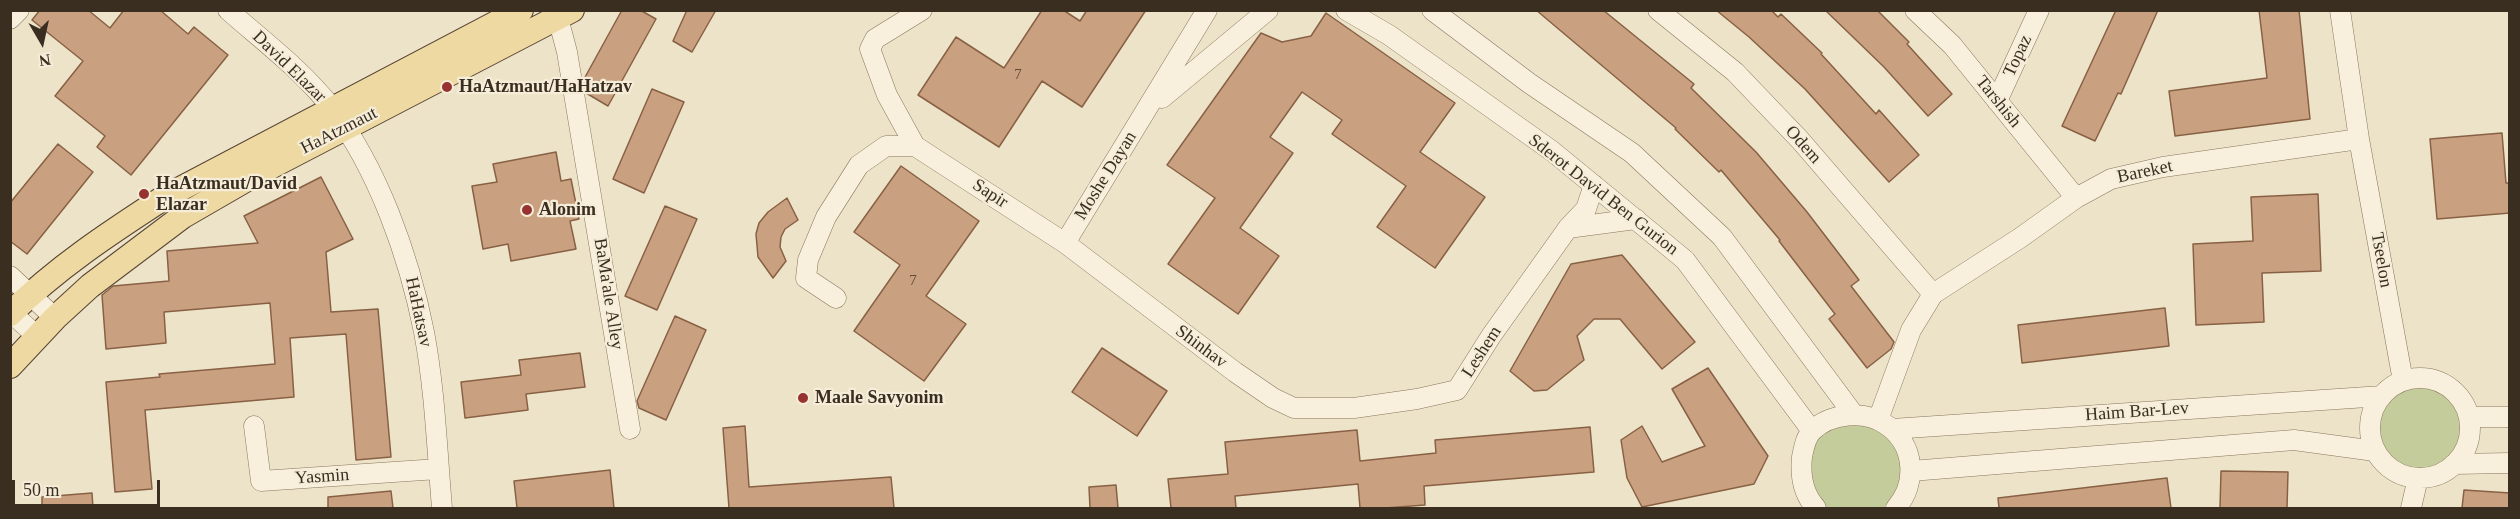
<!DOCTYPE html>
<style>
body{margin:0}
#map{position:relative;width:2520px;height:519px;overflow:hidden;background:#ede3c9;font-family:"Times New Roman",serif}
canvas{display:block}
.frame{position:absolute;inset:0;border:12px solid #3a2e21;pointer-events:none}
.north{position:absolute;left:12px;top:12px;width:60px;height:60px;-webkit-text-stroke:4px #f5edd8;paint-order:stroke;rotate:171deg;font-size:16px;font-weight:700;line-height:24px;text-align:center;color:#3a2e21}
.north::after{content:'';display:block;margin:auto;width:21px;height:27px;background:#3a2e21;clip-path:polygon(50% 0,100% 100%,50% 72%,0 100%)}
.scale{position:absolute;left:12px;top:480px;width:148px;height:27px;box-sizing:border-box;border:3px solid #3a2e21;border-top:0;padding-left:8px;font-size:18px;line-height:21px;white-space:nowrap;color:#3a2e21;-webkit-text-stroke:4px #f5edd8;paint-order:stroke}
</style>
<div id="map">
<canvas width="2520" height="519"></canvas>
<div class="frame"></div>
<div class="north">N</div>
<div class="scale">50 m</div>
</div>
<script>
const ctx = document.querySelector('canvas').getContext('2d');
ctx.lineJoin = 'round';
function paint(path, color) { ctx.fillStyle = color; ctx.fill(path, 'evenodd'); }
function stroke(path, color, width, dash) { ctx.strokeStyle = color; ctx.lineWidth = width; ctx.lineCap = dash ? 'butt' : 'round'; ctx.setLineDash(dash || []); ctx.stroke(path); }
function write(font, color, halo, rows, align = 'center') {
  ctx.font = font + ' "Times New Roman",serif'; ctx.lineWidth = 4.5; ctx.setLineDash([]); ctx.textBaseline = 'middle'; ctx.strokeStyle = halo; ctx.fillStyle = color; for (const [text, x, y, turn = 0] of rows) {
    ctx.save(); ctx.translate(x, y); ctx.rotate((+turn || 0) * Math.PI / 180); ctx.textAlign = isNaN(turn) ? turn : align; if (halo) ctx.strokeText(text, 0, 0); ctx.fillText(text, 0, 0); ctx.restore();
  }
}
paint(new Path2D(`
 M2372 428a48 48 0 1 1 96 0a48 48 0 1 1-96 0Z
 M1840,419l48,10 19,33 -16,46h-71l-7,-7 -6,-56z`), '#c5cc9c');
const building = new Path2D(`
 M40,10h48l22,18 14,-18h36l28,24 6,-7 34,28 -97,120 -34,-28 8,-11 -50,-40 28,-35 -51,-41z
 M622,10h18l16,9 -48,87 -22,-13 -2,-14z
 M687,10h29l-24,42 -19,-11z
 M1042,10h21l17,11 7,-11h59l-64,97 -40,-26 -43,66 -81,-52 38,-58 48,31z
 M1536,10h67l91,74 -3,4 65,64 51,60 52,68 -8,6 43,56 -3,7 -24,19 -38,-49 6,-5 -56,-73 1,-1 -59,-70 -2,2 -44,-43 1,-1z
 M1716,10h55l7,7 3,-3 41,39 -1,1 55,60 3,-4 40,45 -30,27 -84,-93 -56,-52z
 M1825,10h52l32,32 -2,2 45,50 -24,22 -44,-49z
 M2116,10h42l-37,84 -3,-1 -23,48 -33,-15z
 M2259,10h40l11,109 -135,17 -6,-45 98,-13z
 M1326,13l129,90 -35,49 65,45 -50,71 -58,-41 29,-41 -74,-52 10,-14 -40,-28 -32,45 23,16 -53,75 39,28 -41,58 -70,-50 47,-66 -48,-33 94,-132 21,9 29,-6z
 M652,89l32,13 -40,91 -31,-14z
 M2502,133l4,50h4v30l-73,6 -7,-80z
 M58,144l35,28 -66,82 -17,-13v-38z
 M556,152l5,29 10,-2 8,40 -9,2 6,28 -65,12 -3,-17 -25,5 -11,-63 25,-4 -4,-18z
 M901,166l78,55 -53,75 40,28 -42,57 -70,-50 46,-66 -46,-33z
 M321,177l32,62 -27,13 5,60 47,-3 13,148 -35,3 -10,-126 -56,4 4,59 -149,13 7,79 -37,3 -9,-110 54,-5 -1,-3 116,-10 -5,-61 -106,9 2,31 -60,6 -4,-54 11,-9 56,-5 -2,-30 91,-8 -14,-27z
 M2318,194l3,77 -59,2 2,49 -68,3 -3,-81 60,-3 -2,-44z
 M787,198l11,22 -13,9 -4,8 -1,10 6,14 -13,17 -15,-21 -2,-23 3,-11 9,-11z
 M665,206l32,13 -40,91 -32,-14z
 M1622,255l73,87 -33,27 -42,-50h-26l-17,17 7,24 -37,30 -13,1 -24,-20 61,-107z
 M2165,308l4,38 -147,17 -4,-38z
 M675,316l31,14 -40,90 -27,-12 -2,-7z
 M1102,348l65,43 -30,45 -65,-44z
 M580,353l5,34 -59,7 2,16 -63,8 -4,-36 60,-7 -2,-15z
 M1708,368l60,88 -14,28 -112,23 -15,-29 -6,-38 21,-14 20,36 43,-16 -33,-57z
 M745,426l4,61 142,-10 3,31h-165l-6,-80z
 M1590,427l4,45 -170,14 1,19 -40,3h-25l-2,-24 -123,12 1,12h-65l-3,-29 60,-5 -3,-32 132,-12 3,31 76,-8 -1,-13z
 M610,470l4,38h-97l-3,-27z
 M2221,471l67,1 -1,36h-67z
 M2167,478l4,30h-172l-1,-10z
 M1116,485l2,23h-28l-1,-21z
 M2464,490l46,3v15h-48z
 M391,491l2,17h-65v-11z
 M92,493l1,15h-51v-11z`);
paint(building, '#caa180');
stroke(building, '#886144', 1.5);
const minor = new Path2D(`
 M228,10c35,31 74,60 103,97 47,62 78,149 93,225 11,58 13,118 18,176
 M1346,10l43,25 163,116 133,109 127,171
 M1432,10l97,73 103,70 90,84 132,178
 M1658,10l77,62 65,68 133,154
 M1915,10l37,35 124,153
 M2340,10l19,129 44,242
 M558,18l9,34 63,377
 M10,19l9,-9
 M1162,98l106,-88
 M1997,101l42,-91
 M915,146l150,97 170,129 38,26 21,10h60l63,-9 40,-9 34,-54 77,-108 18,-19 8,-24
 M1568,228l68,-9
 M1065,243l142,-233
 M10,276l45,42
 M836,298l-30,-20 2,-18 18,-43 33,-52 27,-19h29l-28,-51 -17,-46 5,-10 47,-29
 M10,312l27,24
 M2370 428a50 50 0 1 1 100 0a50 50 0 1 1-100 0Z
 M2469,417h41
 M1878,420l33,-90 22,-36 87,-56 56,-40 35,-19 52,-12 196,-28
 M254,426l7,55 177,-12
 M1892,429l490,-33
 M2454,464l56,-1
 M1911,471l383,-31 81,11
 M1816,508c-13,-14 -16,-32 -14,-51 2,-9 3,-19 10,-26 18,-18 53,-21 73,-7 30,19 33,59 11,84
 M2411,508l7,-30`);
const major = new Path2D(`
 M10,314c46,-46 101,-82 155,-117l356,-187
 M10,366l45,-48 35,-32 93,-70 64,-37 325,-169`);
stroke(minor, '#89765e', 21);
stroke(major, '#574432', 26);
stroke(minor, '#f8f0dc', 20);
stroke(major, '#eed9a3', 24);
for (const [x, y, r, color] of [
 [447,87,6,"#963230"],
 [144,194,6,"#963230"],
 [527,210,6,"#963230"],
 [803,398,6,"#963230"]
]) { const dot = new Path2D(); dot.arc(x, y, r, 0, 2 * Math.PI); ctx.fillStyle = color; ctx.fill(dot); stroke(dot, '#f5edd8', 2); }
write('15px', '#5e4b39', null, [
 ["7",1018,75],
 ["7",913,281]
]);
write('18px', '#3a2e21', '#f5edd8', [
 ["Topaz",2018,56,-65],
 ["David Elazar",289,67,44],
 ["Tarshish",1998,102,51],
 ["HaAtzmaut",339,131,-27],
 ["Odem",1803,145,48],
 ["Bareket",2145,172,-12],
 ["Moshe Dayan",1106,176,-58],
 ["Sapir",990,194,33],
 ["Sderot David Ben Gurion",1603,195,38],
 ["Tseelon",2381,260,80],
 ["BaMa'ale Alley",608,294,81],
 ["HaHatsav",418,312,78],
 ["Shinhav",1201,347,37],
 ["Leshem",1482,352,-57],
 ["Haim Bar-Lev",2137,412,-4],
 ["Yasmin",322,477,-4]
]);
write('bold 18px', '#3a2e21', '#f5edd8', [
 ["HaAtzmaut/HaHatzav",459,87],
 ["HaAtzmaut/David",156,184],
 ["Elazar",156,205],
 ["Alonim",539,210],
 ["Maale Savyonim",815,398]
], 'left');
</script>
